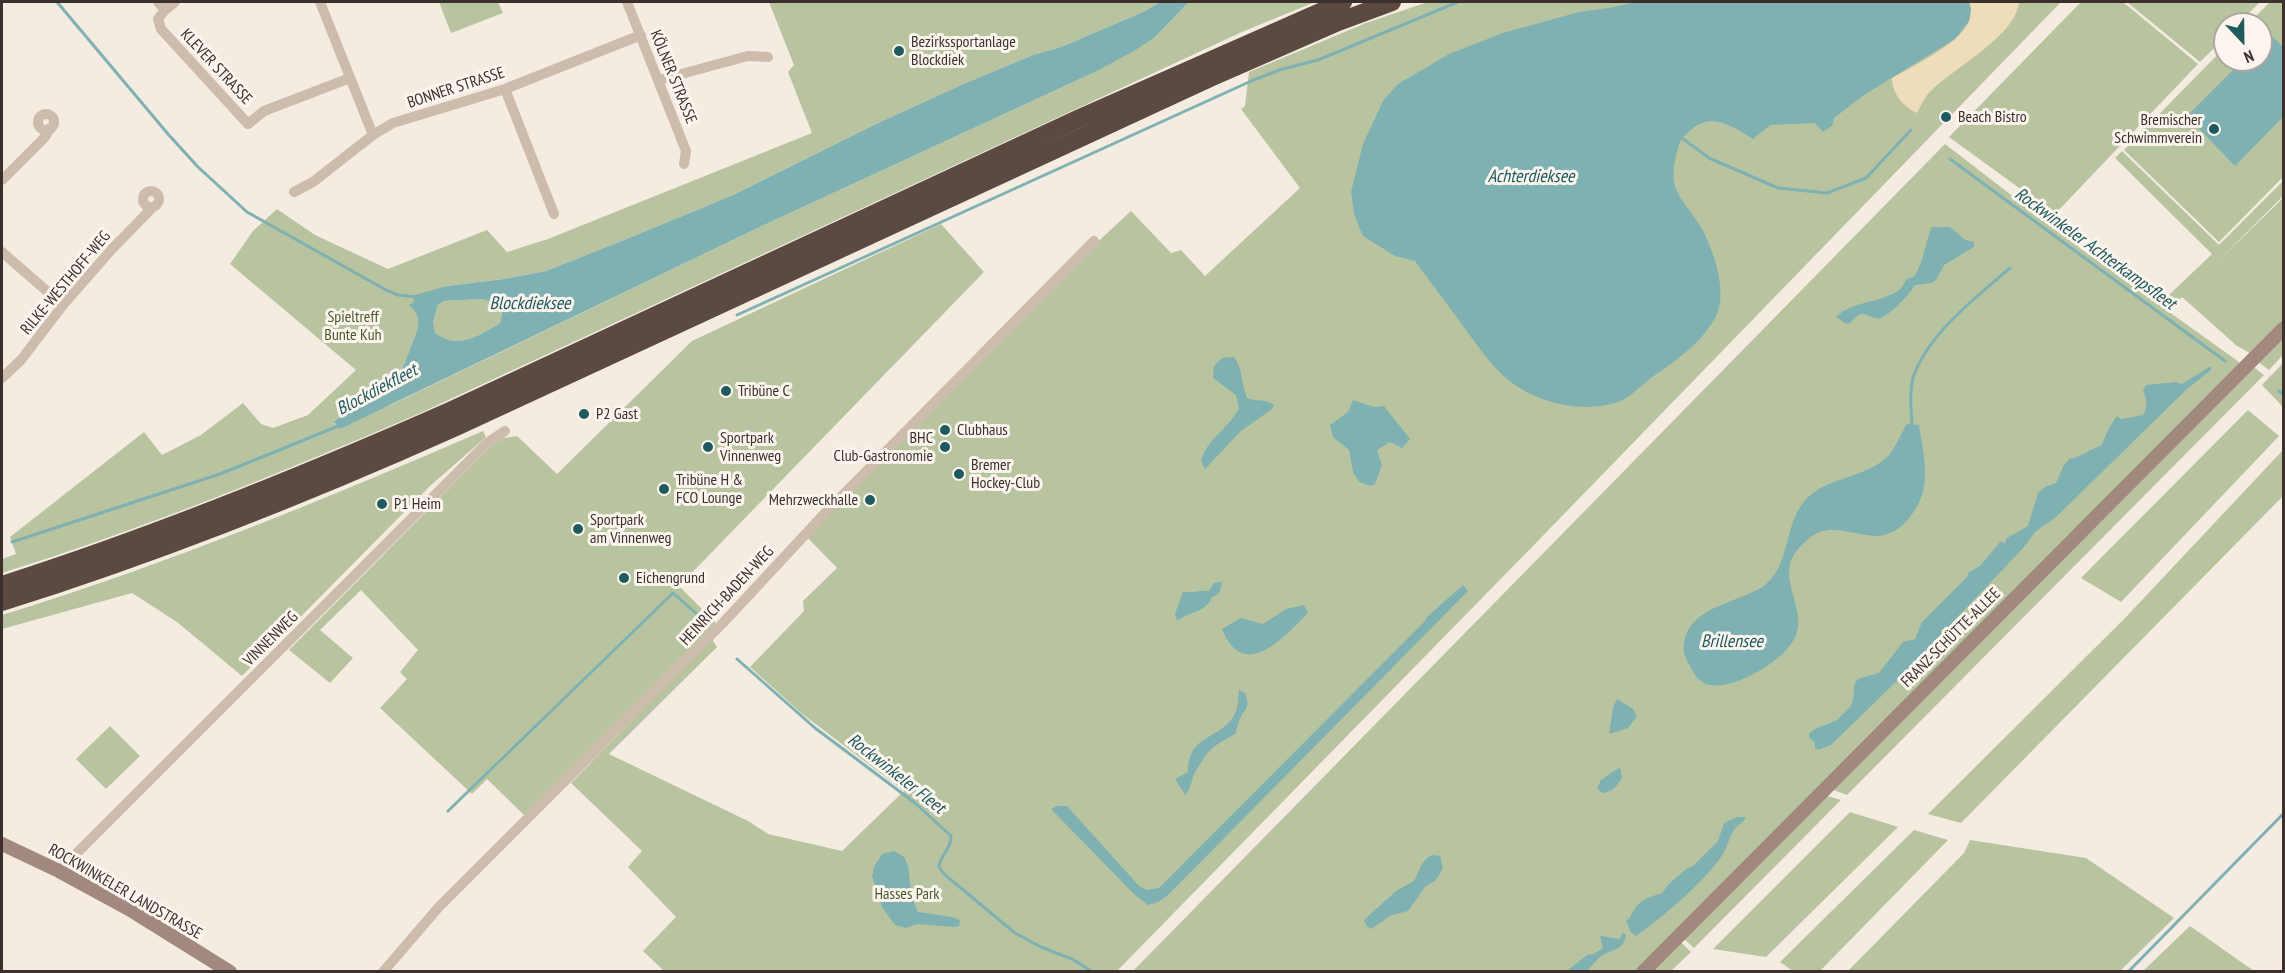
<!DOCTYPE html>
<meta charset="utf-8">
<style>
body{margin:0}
#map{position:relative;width:2285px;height:973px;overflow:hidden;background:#f4ebe1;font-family:"PT Sans Narrow",sans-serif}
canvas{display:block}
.frame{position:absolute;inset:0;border:3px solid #3b302b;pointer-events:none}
.north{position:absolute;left:2213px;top:12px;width:60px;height:60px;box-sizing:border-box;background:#fbf5ee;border:2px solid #aea6a0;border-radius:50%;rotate:158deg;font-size:16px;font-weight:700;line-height:24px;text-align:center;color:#3b302b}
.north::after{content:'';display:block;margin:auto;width:21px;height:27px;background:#1f5a5e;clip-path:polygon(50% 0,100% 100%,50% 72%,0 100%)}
</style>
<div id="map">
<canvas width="2285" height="973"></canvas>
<div class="frame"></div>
<div class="north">N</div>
</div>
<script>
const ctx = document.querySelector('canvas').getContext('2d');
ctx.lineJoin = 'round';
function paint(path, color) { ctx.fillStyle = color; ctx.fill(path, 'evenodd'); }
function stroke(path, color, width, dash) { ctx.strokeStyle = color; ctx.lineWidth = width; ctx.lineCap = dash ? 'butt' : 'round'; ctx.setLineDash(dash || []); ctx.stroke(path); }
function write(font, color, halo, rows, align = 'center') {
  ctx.font = font + ' "PT Sans Narrow",sans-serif'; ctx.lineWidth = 6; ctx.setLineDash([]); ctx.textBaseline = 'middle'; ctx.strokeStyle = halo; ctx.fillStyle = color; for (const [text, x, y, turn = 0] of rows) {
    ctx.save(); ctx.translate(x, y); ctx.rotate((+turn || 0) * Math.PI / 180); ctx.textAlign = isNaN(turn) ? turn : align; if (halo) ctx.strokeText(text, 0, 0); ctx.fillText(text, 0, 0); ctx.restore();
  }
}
paint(new Path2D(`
 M439,2h59l5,11 -52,20z
 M769,2h391l-15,9 -84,36 -28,8 -72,30 -83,38 -145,72 -99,41 -88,35 -42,8 -57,7 -33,24 4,8v10l-15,39 -69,56 4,3 55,-22 371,-179 331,-153 60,-35 34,-35h126l-73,30 -826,383c-136,58 -273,114 -414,158v-14l14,-5 -6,-17 134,-105 18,23 39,-20 42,-32 18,21 12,4 35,-13 48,-45 -126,-106 23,-33 24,-22 38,26 73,34 99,-39 20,22 41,-13 264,-106 -24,-61 6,-7z
 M1428,2h633l-529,545 -415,424h-453l-21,-20 33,-34 -48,-50 14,-16 -71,-68 141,-144 5,8 -108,107 139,67 20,13 74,17 62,-60 -103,-78 -51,-46 54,-56 -1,-10 34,-33 -30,-31 256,-263 68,-63 40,42 10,-3 24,26 95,-88 -59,-79 4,-3 4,-34 117,-49z
 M2081,2h42l75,62 -143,150 -106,-77z
 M2127,2h133l-22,22h-13v13l-25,25z
 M2270,2h13v175l-64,65 -95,-92 101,-103v13h36v-36h-13z
 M1945,144l135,104 159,114v4l-602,605 -505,1z
 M2122,151l97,94 64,-64v15l-68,68 68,-66v124l-31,32 -15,-8 -55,-49 -4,4 -9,-6 43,-41 -97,-96z
 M941,224l43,48 -305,314 36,36v2l-190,192 -38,-37 -15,15 -92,-86 27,-29 -7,-7 18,-22 -57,-60 -41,40 33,28 -23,25 -41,-33 202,-204 13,-8 13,-2 40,38 135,-133z
 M482,299l13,4 7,11 -2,9c-22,13 -42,27 -66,10l-1,-11 5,-17 6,-4z
 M2283,334v21l-14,15 -12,-9z
 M2283,363v44l-21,-22z
 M2251,365l13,10 -417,420 -16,-6z
 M2248,410l31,26 -158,166 -40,-24z
 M483,431l3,6 -56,49 -188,190 -65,-54 -45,-29 -130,36v-14c164,-50 323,-116 481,-184z
 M2283,450v46l-322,327 -33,-9 199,-198z
 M110,726l30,30 -34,33 -30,-30z
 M1824,795l17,5 -147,148 -11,-10z
 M1850,812l48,15 -132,130 -53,-8z
 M1914,830l34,10 -128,131h-27l-13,-9z
 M1970,840l116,18 88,60 -54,53h-272l116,-118z
 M2190,926l64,45h-111z
 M1680,941l11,11 -20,19 -22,1z`), '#b8c4a0');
paint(new Path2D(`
 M1969,2h50c-3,35 -68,67 -90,91 -5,5 -9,14 -12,20 -13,-6 -25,-19 -25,-35 21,-12 69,-35 77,-57 3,-7 1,-14 0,-19z`), '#efdcb8');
paint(new Path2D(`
 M1160,2h29l-34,35 -21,14 -39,21 -331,153 -424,204 -6,-7 69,-55 15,-39v-10l-4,-8 -5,-5 4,-2 2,-8 32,-9 57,-7 42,-8 88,-35 99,-41 145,-72 83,-38 72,-30 28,-8 84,-36zM482,299l13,4 7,11 -2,9c-22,13 -42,27 -65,10l-2,-11 5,-17 6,-4z
 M1636,2h333l2,7 -2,12 -14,18 -91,56 -30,23 -2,8 -9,6 -8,-9 -45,2 -17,14c-19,-12 -41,-27 -61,-10 -3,3 -8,6 -10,9 -6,11 -10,33 -8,45 4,17 20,31 28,46 12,22 26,64 14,87 -14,27 -41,45 -65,62 -10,7 -21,20 -33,24 -37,12 -81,1 -111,-23 -14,-12 -27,-30 -38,-45 -18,-24 -36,-49 -54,-73l-20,-5 -32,-20 -9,-22 -3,-22 12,-48 20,-43 15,-17 51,-30 54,-21 76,-21 30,-4z
 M2270,34l13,13v70l-48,49 -48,-50 56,-56h18v-17z
 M1932,227h18l15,13 9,2v5l-30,18 -8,15 -5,3 -16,2c-6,10 -24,29 -34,33 -7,2 -12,-4 -19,-4 -7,1 -9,9 -16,10l-10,-7c18,-17 43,-13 63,-27 4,-2 5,-8 8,-11 5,-3 5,0 8,-4 8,-11 11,-35 17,-48z
 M1234,357c9,12 7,27 13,41 9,4 18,0 27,7l-2,4 -31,22 -36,38 -4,-8c6,-23 29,-33 38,-53l-3,-13 -23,-17 1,-12 8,-8z
 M2211,366v4l-23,18 -132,129 -21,15 -11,15 -123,130 -70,68 -13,5 -3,-2v-5l-6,-5v-4l4,-4 24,-10 14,-14 3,-11v-10l4,-6 21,-6 24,-31 12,-3 7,-17 45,-45 2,-5 11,-6 20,-24 5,1 2,-5 21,-12 10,-33 7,-6 11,-4 7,-16 6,-8c12,-2 21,-10 32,-13 5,-10 9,-22 16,-30l4,3 22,-4c5,-10 4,-14 0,-25l3,-5 30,-3 6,2z
 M1353,400l21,7 10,-1 26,33 -8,9 -12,-6 -13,8 5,15 -7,19 -4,2 -12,-4 -6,-10 -4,-22 -16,-13 -3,-12 18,-13z
 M1907,424l12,1c6,40 15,65 -14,98 -7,7 -19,13 -28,13 -36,-2 -51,-19 -79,13 -24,28 9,57 -2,86 -9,25 -65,58 -90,49 -9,-3 -13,-12 -17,-20 -5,-8 -7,-16 -4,-26 9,-33 55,-35 80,-53 25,-20 19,-58 38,-82 22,-28 63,-23 86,-48 7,-8 12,-22 18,-31z
 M1222,582c-1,8 -2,13 -10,15 -6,16 -23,14 -35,24l-2,-7 8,-22c10,1 17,-2 26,-1l5,-8z
 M1463,585l5,6 -300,304 -10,7 -10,3 -13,-10 -84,-86 6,-3h10l72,80 8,4 12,-2 266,-267 2,-4z
 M1304,605l4,8c-25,25 -64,70 -86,16l19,-11 22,6 23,-15z
 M1239,690l6,3c6,18 0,13 -5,26 -2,5 -3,10 -5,15 -23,13 -24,13 -38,35 -6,8 -5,19 -12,26l-10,-16 13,-7c0,-36 26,-31 44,-53 6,-8 6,-19 7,-29z
 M1617,699l16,10 4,7 -9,12 -19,6 4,-26z
 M1620,767l2,11c-6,9 -9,14 -20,15l-5,-5 4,-8z
 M1737,817h9c-3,6 -6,6 -10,10 -7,9 -9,23 -17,33 -18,24 -58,59 -83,76l-6,-5 -4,-11 3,-1c10,-19 13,-19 33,-26l7,-9 17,-15 7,-3 25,-25 6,-18z
 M894,851l10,6 4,8 4,33 6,14 34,5 8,3 -1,6 -4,1 -38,-3 -11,4 -11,-3 -13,-18 -10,-31 2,-9 8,-13z
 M1434,855l6,1 3,12 -7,12 -10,6 -18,25 -16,4 -21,14 -4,-3 -3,-6 32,-29 18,-10 8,-17 6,-7z
 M1623,932l3,3c-3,16 -13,14 -25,21 -5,4 -10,11 -14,15h-20l20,-16 7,-1 9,-6 -3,-12 20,3z`), '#7fb0b2');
stroke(new Path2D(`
 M57,2l111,132 30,33 49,45 139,78 12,5 19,2
 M1682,138l27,20 69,30 49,5 39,-15 45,-48
 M1950,159l275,202
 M737,315l512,-233 30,-12 39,-10 140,-58
 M2279,391l5,4
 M1912,424c-1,-14 -3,-32 1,-46 14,-43 63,-81 97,-110
 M12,542l208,-68 121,-49
 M737,659l78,69 100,75 36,33c1,12 -11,19 -12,31l5,7 71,59 26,14 31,12 21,13
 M448,811l225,-218 34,30
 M2128,972l156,-159`), '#7fb0b2', 3);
stroke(new Path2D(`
 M158,2l7,8 -7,9 3,10 87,95 16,-13 86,-33
 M320,2l53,133
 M627,2l59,149 -2,13
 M165,10l10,-8
 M659,80l89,-24 20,1
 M505,89l49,125
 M38 122a8 8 0 1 1 16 0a8 8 0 1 1-16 0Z
 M2,180l43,-43 5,-9
 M143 199a8 8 0 1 1 16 0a8 8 0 1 1-16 0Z
 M294,192l19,-10 60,-47 20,-12 112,-34 136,-54
 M2,252l61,53
 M2,378l19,-18 42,-55 49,-56 41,-42
 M59,871l428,-428 18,-12
 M383,972l55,-64 284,-284 105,-113 267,-270`), '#cdbbac', 10);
stroke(new Path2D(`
 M2,844l57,27 70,38 101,63
 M1643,972l641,-644`), '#a18a7d', 14);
stroke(new Path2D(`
 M2,585c153,-49 301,-109 448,-174l630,-293 263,-116
 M2,602c156,-49 307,-109 456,-176l754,-349 126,-55 54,-20`), '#5c4a42', 18);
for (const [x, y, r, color] of [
 [899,51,6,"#1f5a5e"],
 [1946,117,6,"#1f5a5e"],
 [2214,129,6,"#1f5a5e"],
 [726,391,6,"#1f5a5e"],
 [584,414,6,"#1f5a5e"],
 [945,430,6,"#1f5a5e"],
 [708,447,6,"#1f5a5e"],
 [945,447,6,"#1f5a5e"],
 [959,474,6,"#1f5a5e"],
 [664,489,6,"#1f5a5e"],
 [870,500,6,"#1f5a5e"],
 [382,504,6,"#1f5a5e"],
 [578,529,6,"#1f5a5e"],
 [624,578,6,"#1f5a5e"]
]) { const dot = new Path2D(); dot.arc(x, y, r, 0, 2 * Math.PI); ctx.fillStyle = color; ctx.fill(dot); stroke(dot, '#fbf5ee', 2); }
write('16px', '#3b302b', '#fbf5ee', [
 ["Bezirkssportanlage",911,42],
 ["Blockdiek",911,60],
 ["Beach Bistro",1958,117],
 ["Bremischer",2202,120,"right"],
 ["Schwimmverein",2202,138,"right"],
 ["Tribüne C",738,391],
 ["P2 Gast",596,414],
 ["Clubhaus",957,430],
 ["Sportpark",720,438],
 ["Vinnenweg",720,456],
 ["BHC",933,438,"right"],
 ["Club-Gastronomie",933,456,"right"],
 ["Bremer",971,465],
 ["Hockey-Club",971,483],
 ["Tribüne H &",676,480],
 ["FCO Lounge",676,498],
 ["Mehrzweckhalle",858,500,"right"],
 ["P1 Heim",394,504],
 ["Sportpark",590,520],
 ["am Vinnenweg",590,538],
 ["Eichengrund",636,578]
], 'left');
write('16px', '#3b302b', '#fbf5ee', [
 ["KLEVER STRASSE",216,67,47],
 ["KÖLNER STRASSE",673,77,68],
 ["BONNER STRASSE",456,88,-18],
 ["RILKE-WESTHOFF-WEG",66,283,-50],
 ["HEINRICH-BADEN-WEG",727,596,-47],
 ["FRANZ-SCHÜTTE-ALLEE",1951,638,-45],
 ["VINNENWEG",271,639,-45],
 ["ROCKWINKELER LANDSTRASSE",125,892,30]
]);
write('16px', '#4a5a2e', '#fbf5ee', [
 ["Spieltreff",353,317],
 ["Bunte Kuh",353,335],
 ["Hasses Park",907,894]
]);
write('italic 18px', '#1f5a5e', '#fbf5ee', [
 ["Achterdieksee",1531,177],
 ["Rockwinkeler Achterkampsfleet",2095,249,36],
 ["Blockdieksee",530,304],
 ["Blockdiekfleet",377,390,-28],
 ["Brillensee",1732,642],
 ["Rockwinkeler Fleet",896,774,38]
]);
</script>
